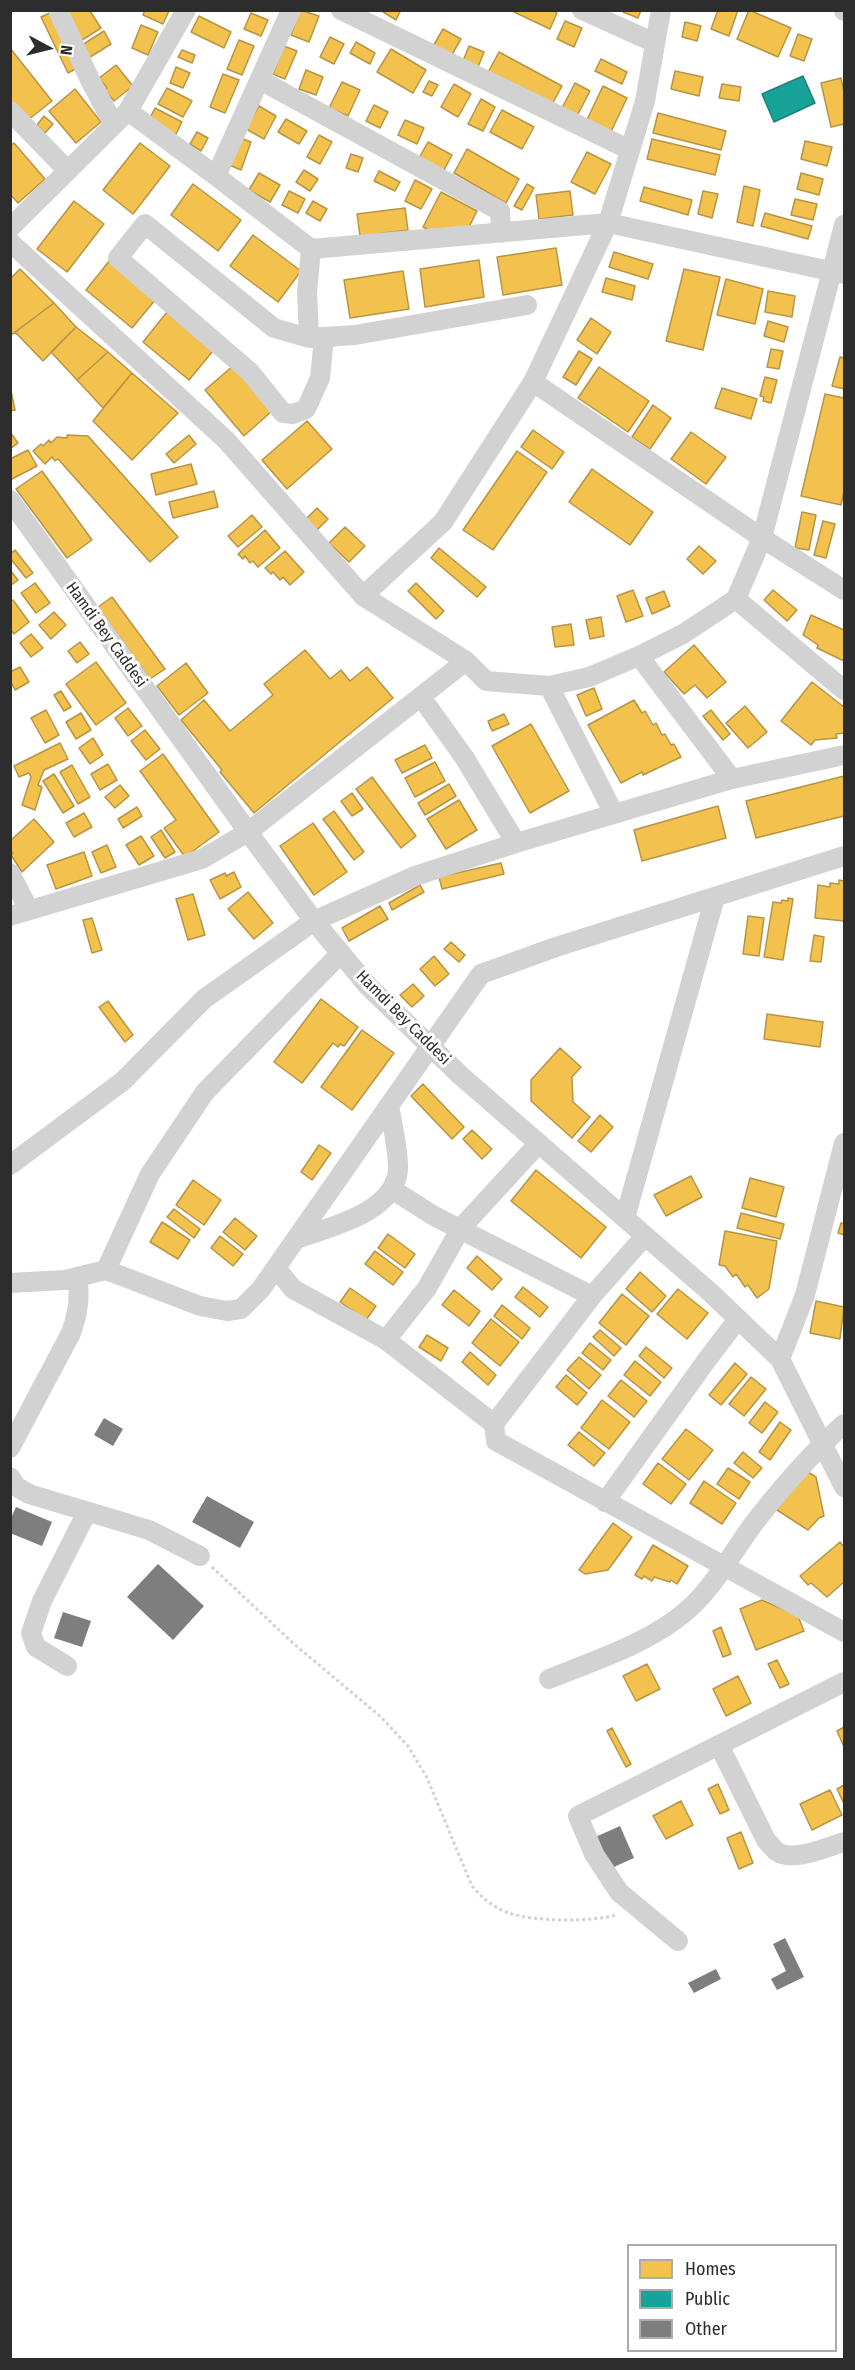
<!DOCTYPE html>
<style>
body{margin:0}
#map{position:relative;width:855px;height:2370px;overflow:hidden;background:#fff;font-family:"Fira Sans Condensed",sans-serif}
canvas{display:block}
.frame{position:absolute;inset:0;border:12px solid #2d2d2d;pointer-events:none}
.legend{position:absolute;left:627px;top:2244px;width:210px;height:108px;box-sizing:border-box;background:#fff;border:2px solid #ababab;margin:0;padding:8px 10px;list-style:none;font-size:18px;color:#2d2d2d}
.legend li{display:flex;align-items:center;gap:12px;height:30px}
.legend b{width:30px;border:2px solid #ababab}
.north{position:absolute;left:18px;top:18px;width:60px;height:60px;-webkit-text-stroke:4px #fff;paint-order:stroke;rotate:97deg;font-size:16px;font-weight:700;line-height:24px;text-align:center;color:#2d2d2d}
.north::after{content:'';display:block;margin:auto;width:21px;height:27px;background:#2d2d2d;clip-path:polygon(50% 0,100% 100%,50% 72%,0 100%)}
</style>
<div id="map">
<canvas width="855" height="2370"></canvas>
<div class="frame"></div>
<ul class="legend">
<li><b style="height:16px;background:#f2c14e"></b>Homes</li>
<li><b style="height:16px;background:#17a398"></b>Public</li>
<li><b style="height:16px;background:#7e7e7e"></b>Other</li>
</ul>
<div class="north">N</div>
</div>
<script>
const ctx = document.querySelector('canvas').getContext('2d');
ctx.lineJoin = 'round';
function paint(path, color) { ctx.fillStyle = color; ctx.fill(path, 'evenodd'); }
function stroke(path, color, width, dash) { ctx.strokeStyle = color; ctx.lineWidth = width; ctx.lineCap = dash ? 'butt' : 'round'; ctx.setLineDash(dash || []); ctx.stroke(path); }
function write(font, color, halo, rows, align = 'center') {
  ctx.font = font + ' "Fira Sans Condensed",sans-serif'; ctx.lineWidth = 6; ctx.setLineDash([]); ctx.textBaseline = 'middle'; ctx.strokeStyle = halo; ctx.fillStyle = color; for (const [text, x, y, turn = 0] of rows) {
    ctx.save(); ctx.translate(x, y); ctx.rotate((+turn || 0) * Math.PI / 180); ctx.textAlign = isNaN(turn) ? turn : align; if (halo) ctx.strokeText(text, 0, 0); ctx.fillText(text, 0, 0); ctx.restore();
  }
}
const homes = new Path2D(`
 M62,10l28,1 11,17 -22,14z
 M145,10h22l2,1 -6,13 -20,-9z
 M300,10l19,6 -10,26 -18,-7z
 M380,10h21l-5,10z
 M553,10l4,3 -7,16 -38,-18z
 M624,10h17l-3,8 -15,-6z
 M718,10h20l-9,26 -18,-7z
 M749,10l42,18 -13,29 -41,-18z
 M54,11l27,55 -13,7 -27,-56z
 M251,13l17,7 -7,16 -17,-7z
 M199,16l32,16 -7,16 -33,-16z
 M565,21l17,7 -8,19 -17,-8z
 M685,22l16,4 -4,15 -15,-4z
 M141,25l17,7 -10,23 -16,-7z
 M443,29l18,10 -11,19 -18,-10z
 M104,31l7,13 -24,15 -8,-12z
 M798,34l14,5 -8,22 -14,-5z
 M330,37l14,7 -10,20 -14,-7z
 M239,40l15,6 -12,29 -15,-6z
 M356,42l19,11 -5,11 -20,-11z
 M284,46l13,5 -12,28 -12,-5z
 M469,46l15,6 -8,20 -15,-6z
 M10,48l42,53 -29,23 -13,-17z
 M391,49l35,21 -13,23 -36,-21z
 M182,50l13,5 -3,8 -14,-6z
 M499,52l63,34 -12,22 -63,-34z
 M601,59l26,13 -5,12 -27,-13z
 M116,65l17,21 -19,15 -9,-11 2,-2 -8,-10z
 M176,67l14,6 -7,15 -13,-5z
 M306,70l17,7 -7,18 -17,-6z
 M675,71l28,6 -4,19 -28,-7z
 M223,74l16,6 -14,33 -15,-6z
 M841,78l3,14v32l-13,3 -10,-44z
 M429,81l9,4 -6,11 -9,-4z
 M342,82l18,8 -12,26 -19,-8z
 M575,83l15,8 -13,25 -15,-8z
 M454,84l17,10 -13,23 -17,-10z
 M722,84l19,3 -2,14 -20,-3z
 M603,86l24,12 -19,40 -24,-12z
 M167,88l25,13 -9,16 -25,-13z
 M75,89l26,33 -25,21 -27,-32z
 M481,99l14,8 -12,24 -15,-7z
 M374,105l14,7 -8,16 -14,-7z
 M259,106l17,10 -12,23 -18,-10z
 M155,108l27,14 -7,14 -27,-14z
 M502,110l32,17 -12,22 -32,-17z
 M658,113l68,18 -5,19 -68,-17z
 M44,116l9,8 -8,9 -8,-8z
 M286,119l21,12 -8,13 -21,-12z
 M405,120l19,8 -7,16 -19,-9z
 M197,132l11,6 -7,13 -11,-7z
 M319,135l13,7 -12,22 -13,-7z
 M238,137l13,5 -10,28 -14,-6z
 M652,139l68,16 -5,20 -68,-16z
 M805,141l27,6 -5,19 -26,-7z
 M428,142l24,13 -9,17 -24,-14z
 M14,143l31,36 -27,24 -8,-9v-48z
 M140,143l30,23 -37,48 -30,-24z
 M467,149l52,30 -13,24 -52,-30z
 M587,152l24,12 -16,30 -24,-12z
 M351,154l12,4 -5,14 -12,-4z
 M304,170l14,9 -8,12 -14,-9z
 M379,171l21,11 -5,9 -21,-10z
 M259,173l21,12 -10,17 -21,-12z
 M801,173l22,6 -4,16 -22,-6z
 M415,180l17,9 -11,20 -16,-8z
 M193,184l48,36 -23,31 -47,-36z
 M527,184l7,4 -12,22 -8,-4z
 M744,186l16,4 -7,36 -16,-4z
 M644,187l48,13 -4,15 -48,-14z
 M289,191l16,8 -7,14 -16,-8z
 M570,191l3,24 -34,4 -3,-24z
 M703,191l15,3 -6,24 -14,-4z
 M441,192l36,19 -8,16 -28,9 -18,-9z
 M795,199l22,5 -4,16 -22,-5z
 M74,201l30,23 -37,48 -30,-23z
 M313,201l14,8 -7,12 -14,-8z
 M405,208l3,22 -48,6 -3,-22z
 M765,213l47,13 -4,13 -47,-13z
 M253,235l48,36 -23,31 -48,-36z
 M556,248l6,37 -59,10 -6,-38z
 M614,252l39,12 -5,15 -39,-12z
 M110,260l46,39 -24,29 -46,-38z
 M479,260l5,37 -59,10 -5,-38z
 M20,269l34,34 -44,33v-57z
 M684,269l36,8 -17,73 -37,-9z
 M403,271l6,38 -59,9 -6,-38z
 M606,278l29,8 -3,14 -30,-8z
 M726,279l37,10 -8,35 -38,-9z
 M768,291l27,5 -3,21 -27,-5z
 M54,303l22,24 -33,34 -28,-29z
 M167,312l46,39 -24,29 -46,-38z
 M591,318l20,14 -14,22 -20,-14z
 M768,321l20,6 -4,15 -20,-6z
 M76,327l32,25 -31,28 -26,-28z
 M771,349l12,2 -4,18 -12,-2z
 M579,351l13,8 -16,26 -13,-8z
 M108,352l24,21 -29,35 -26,-28z
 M840,357l4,1v31l-12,-3z
 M234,365l38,46 -28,25 -39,-46z
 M599,367l50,34 -21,31 -50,-34z
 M132,373l46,40 -46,47 -39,-39z
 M765,377l12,3 -6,23 -8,-2 1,-4 -4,-1z
 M10,386l5,24 -5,1z
 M722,388l35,11 -6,20 -36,-11z
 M825,394l19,4v93l-3,14 -40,-9z
 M653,405l18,13 -21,31 -18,-12z
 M307,421l25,28 -45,40 -25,-29z
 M533,430l31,22 -12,17 -31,-22z
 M10,432l8,11 -8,6z
 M691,432l35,25 -20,27 -35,-25z
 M67,435l21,1 90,101 -28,25 -92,-103 -3,2 -3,-4 -7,7 -12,-13 8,-7 2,2 6,-6 2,3 6,-6 10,1z
 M189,435l7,9 -22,19 -8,-9z
 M28,450l9,16 -27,14v-21z
 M517,451l30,21 -54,78 -30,-20z
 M191,464l6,20 -41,11 -5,-21z
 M592,469l61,43 -23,33 -61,-43z
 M42,471l50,69 -25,18 -51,-69z
 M214,491l4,16 -45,11 -4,-16z
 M317,508l11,11 -11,11 -11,-11z
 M802,512l14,3 -7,35 -14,-2z
 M252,515l10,12 -24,20 -10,-11z
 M823,521l12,3 -9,34 -12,-3z
 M345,527l20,19 -16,16 -20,-19z
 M265,530l15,18 -22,19 -5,-6 -3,2 -5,-7 -2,3 -5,-5z
 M699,546l17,15 -13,13 -16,-15z
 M439,548l47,39 -9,10 -46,-39z
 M15,550l18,23 -7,5 -16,-20v-4z
 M285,551l19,21 -14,13 -7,-8 -3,3 -7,-8 -2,2 -6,-6z
 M10,570l8,10 -8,6z
 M35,583l15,20 -14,10 -15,-20z
 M416,583l28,28 -8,8 -28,-28z
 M633,590l10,26 -17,6 -9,-26z
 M773,590l24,20 -10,11 -23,-21z
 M664,591l6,15 -18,8 -6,-16z
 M112,597l53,72 -15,10 -52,-72z
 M13,600l16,22 -15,12 -4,-5v-27z
 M54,612l12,13 -15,14 -12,-14z
 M811,615l33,15v31l-27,-13 1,-3 -15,-10z
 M601,617l3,19 -14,3 -4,-19z
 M571,624l3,21 -19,2 -3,-20z
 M31,634l12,14 -12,9 -11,-14z
 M80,642l9,12 -12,9 -9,-12z
 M694,645l32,37 -19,16 -12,-13 -11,9 -20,-22z
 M305,650l25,29 11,-9 9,11 17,-14 26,31 -139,115 -34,-41 2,-2 -41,-50 23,-20 26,31 43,-36 -9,-11z
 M96,662l30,41 -30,22 -30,-41z
 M186,663l22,30 -29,22 -22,-29z
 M20,667l9,15 -14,8 -5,-10v-8z
 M812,682l32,25v26l-8,1 1,4 -22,2 -4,5 -30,-24z
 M594,688l8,21 -16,7 -9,-21z
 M61,691l10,16 -7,4 -10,-16z
 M634,700l8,13 3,-2 8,14 3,-2 6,12 3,-1 6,11 3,-1 7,13 -38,18 -1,-3 -21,11 -33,-58z
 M745,706l22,26 -19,16 -22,-25z
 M128,708l14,18 -14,10 -13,-18z
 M46,710l13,25 -14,8 -14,-25z
 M711,710l19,24 -7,6 -20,-24z
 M81,713l10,17 -15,9 -10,-17z
 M504,714l5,10 -17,7 -4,-10z
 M531,724l38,67 -39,22 -38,-67z
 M145,730l15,19 -14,11 -15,-19z
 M93,738l10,17 -13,9 -11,-16z
 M60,743l8,16 -24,11 -6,15 4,2 -7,23 -13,-5 9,-28 -2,-4 -10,4 -5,-11z
 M425,745l7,13 -30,15 -7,-13z
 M163,754l56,78 -34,25 -21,-29 12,-8 -36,-49z
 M435,762l10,19 -30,16 -10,-19z
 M108,764l9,16 -17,10 -9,-16z
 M72,765l18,32 -12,7 -18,-32z
 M54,774l20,32 -11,7 -20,-32z
 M844,776v40l-88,22 -10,-37z
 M372,777l44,59 -15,12 -45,-59z
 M449,784l7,12 -31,19 -7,-12z
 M120,785l9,11 -14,12 -10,-11z
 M352,793l11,16 -11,7 -11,-15z
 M459,800l18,30 -31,19 -19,-30z
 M718,806l8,32 -84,23 -8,-31z
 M137,807l5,9 -19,12 -5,-9z
 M334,811l30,41 -10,8 -31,-41z
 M84,813l8,14 -18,10 -8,-14z
 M34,819l20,23 -32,30 -11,-17 2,-2 -3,-3v-9z
 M313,823l34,49 -33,23 -34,-49z
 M161,830l14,22 -10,6 -14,-21z
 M141,836l13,20 -15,9 -13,-20z
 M107,845l9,22 -15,6 -9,-21z
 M84,852l8,24 -36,13 -9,-24z
 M501,863l3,11 -62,15 -3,-12z
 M234,872l7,15 -21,12 -10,-19 15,-7 1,3z
 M839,880l5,1v40l-29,-3 3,-33 12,2v-4l9,1z
 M420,885l4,7 -32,18 -3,-7z
 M248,892l25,31 -19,16 -26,-30z
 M193,894l12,41 -17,5 -12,-41z
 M788,898l5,1 -10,61 -19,-3 9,-55 8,1 1,-3 6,1z
 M380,906l8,13 -39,22 -7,-13z
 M748,916l16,2 -5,38 -16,-2z
 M92,918l10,32 -10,3 -9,-33z
 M814,935l10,2 -3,25 -11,-1z
 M451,942l14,13 -6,7 -15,-13z
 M434,956l15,18 -14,12 -15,-17z
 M413,984l11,12 -12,11 -12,-12z
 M321,999l37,28 -14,19 -4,-2 -2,3 -5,-4 -31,40 -28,-21z
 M108,1001l25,34 -8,7 -26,-35z
 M767,1014l56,8 -3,25 -56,-8z
 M362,1030l32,23 -42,57 -31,-23z
 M560,1048l21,19 -9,10 1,25 17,15 -18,21 -41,-37v-21z
 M423,1084l41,43 -12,12 -41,-43z
 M600,1115l13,12 -22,25 -13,-11z
 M472,1130l20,19 -10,10 -19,-20z
 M319,1145l12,8 -19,27 -11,-8z
 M536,1170l70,57 -25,31 -70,-57z
 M691,1176l11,21 -36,19 -12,-21z
 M750,1178l34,9 -8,30 -34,-9z
 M193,1180l28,20 -17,25 -28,-20z
 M174,1209l26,20 -6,9 -27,-21z
 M741,1213l43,11 -4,15 -43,-11z
 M235,1218l22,18 -12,14 -22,-18z
 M162,1222l28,18 -12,19 -28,-17z
 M841,1223l3,1v11l-6,-2z
 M725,1231l52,10 -8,48 -12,9 -9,-13 -3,2 -9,-13 -3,3 -8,-11 -6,-1z
 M388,1234l27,20 -10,14 -27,-20z
 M220,1236l23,18 -10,12 -22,-18z
 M375,1251l28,21 -10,13 -28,-21z
 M477,1256l25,23 -10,11 -25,-22z
 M640,1272l26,24 -14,16 -26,-23z
 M523,1287l25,20 -8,10 -25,-20z
 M350,1288l26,18 -10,14 -26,-18z
 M678,1289l30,24 -21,26 -30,-25z
 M454,1290l26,21 -11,15 -27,-21z
 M622,1294l27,22 -23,29 -27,-22z
 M816,1301l28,6 -4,32 -30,-6z
 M502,1305l28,23 -8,11 -28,-23z
 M491,1319l28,23 -19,24 -28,-23z
 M600,1330l21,18 -7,8 -21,-19z
 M427,1335l21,13 -7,13 -22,-14z
 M590,1343l21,17 -8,10 -21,-17z
 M646,1347l26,21 -8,10 -25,-22z
 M470,1352l26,23 -8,10 -26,-23z
 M579,1357l22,18 -12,14 -22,-19z
 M635,1361l26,21 -11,14 -26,-21z
 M735,1363l12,11 -26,31 -12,-10z
 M566,1375l21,18 -10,12 -21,-18z
 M751,1377l15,12 -22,27 -15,-12z
 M621,1380l26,21 -13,16 -26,-21z
 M602,1400l28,22 -21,27 -28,-21z
 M765,1402l13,10 -16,21 -13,-10z
 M780,1422l11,8 -21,30 -11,-8z
 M686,1429l27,21 -24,30 -27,-21z
 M579,1432l26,21 -11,13 -26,-21z
 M743,1452l19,16 -9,10 -19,-15z
 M658,1463l28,21 -15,20 -28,-20z
 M728,1468l22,14 -11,17 -22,-15z
 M803,1469l13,8 8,39 -5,2 -11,12 -31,-20z
 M704,1481l32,22 -14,21 -32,-21z
 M613,1523l19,14 -24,33 -23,4 -6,-4z
 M840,1542l4,5v35l-17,15 -16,-14 -3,2 -8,-9z
 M653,1545l35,21 -11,18 -6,-4 -1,2 -16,-5 -2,4 -8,-5 -2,3 -7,-4z
 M762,1600l36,16 6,15 -48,19 -16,-41z
 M721,1627l10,27 -8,3 -10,-26z
 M777,1660l12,24 -9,4 -12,-24z
 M647,1664l13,25 -24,12 -13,-25z
 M738,1676l13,27 -25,13 -13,-27z
 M844,1727v20l-7,-16z
 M612,1728l19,36 -5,3 -19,-36z
 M718,1784l11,26 -9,4 -12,-25z
 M844,1785v19l-7,-15z
 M830,1790l12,25 -30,15 -12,-26z
 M681,1801l12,24 -27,14 -13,-23z
 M741,1832l12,31 -14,6 -12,-31z`);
paint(homes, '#f2c14e');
stroke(homes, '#b79544', 1.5);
const public = new Path2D(`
 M803,76l12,27 -41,19 -12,-28z`);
paint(public, '#17a398');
stroke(public, '#1e8078', 1.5);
paint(new Path2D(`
 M104,1418l19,11 -10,17 -19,-11z
 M207,1496l47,26 -14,26 -48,-26z
 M16,1507l36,15 -10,24 -32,-13v-13z
 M158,1564l46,42 -31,34 -46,-43z
 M63,1612l28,9 -9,26 -28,-9z
 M620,1826l14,32 -27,12 -14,-32z
 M785,1938l19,39 -27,13 -6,-11 15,-8 -13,-27z
 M716,1969l5,10 -27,14 -6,-10z`), '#7e7e7e');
stroke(new Path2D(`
 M212,1567l82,77 87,73 27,29 19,32 45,108c10,12 22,22 37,27 25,9 83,9 108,2`), '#d2d2d2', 3, [3, 3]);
stroke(new Path2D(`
 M58,10l32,70 24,45
 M341,10l289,140
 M582,10l73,33
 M844,10v1
 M260,80l240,131 1,22
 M10,111l58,60
 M128,111l88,65 95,73 297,-26 236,51
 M216,176l75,-166
 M10,228l118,-117 58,-101
 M10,242l216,198 137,156 103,65 20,20 63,5 40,-9 50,-21 44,-22 53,-35 26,-61 82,-313
 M309,338l-2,-46 4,-43
 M324,338l-4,40 -14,31 -13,5 -10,-1 -33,-41 -132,-114 27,-34 129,104 35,10 46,-3 172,-30
 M533,382l229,156 82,52
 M10,500l238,332 66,89 54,65 92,89 251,218 69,66 64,128
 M363,596l80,-74 90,-140 75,-159 37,-122 16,-91
 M736,599l108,91
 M639,656l93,123
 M549,686l65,128
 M421,697l43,60 52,86
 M10,873l19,37
 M10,916l192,-57 46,-27 218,-171
 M10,1165l113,-84 81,-82 110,-78 101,-45 101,-33 216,-64 112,-24
 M393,1190l41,26 158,80
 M625,1218l90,-321
 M645,1236l-53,60 -98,128 2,17 348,191
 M296,1239c34,-12 98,-26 102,-69 1,-17 -6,-47 -9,-65
 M276,1268l17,21 93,51 108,84
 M106,1270l44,-96 55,-82 136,-139
 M10,1283l55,-3 41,-10 94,36 27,5 14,-2 20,-20 220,-315 75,-27 288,-91
 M386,1340l41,-52 34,-60 78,-85
 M780,1359l25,-64 39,-152
 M10,1448l61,-115c7,-19 10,-36 6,-56
 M10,1477l7,10 12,7 120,36 51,26
 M605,1502l101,-141 32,-42
 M67,1666l-31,-19 -5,-14 11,-32 45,-89
 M549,1679c49,-20 108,-38 146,-76 25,-25 41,-57 63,-85 26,-33 55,-66 86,-94
 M719,1745l47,95c3,3 7,8 10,11 16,12 51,-4 68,-9
 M678,1941l-59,-49 -25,-38 -16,-38 266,-134`), '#d2d2d2', 20);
write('16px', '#2d2d2d', '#fff', [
 ["Hamdi Bey Caddesi",106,635,54],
 ["Hamdi Bey Caddesi",403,1018,45]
]);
</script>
